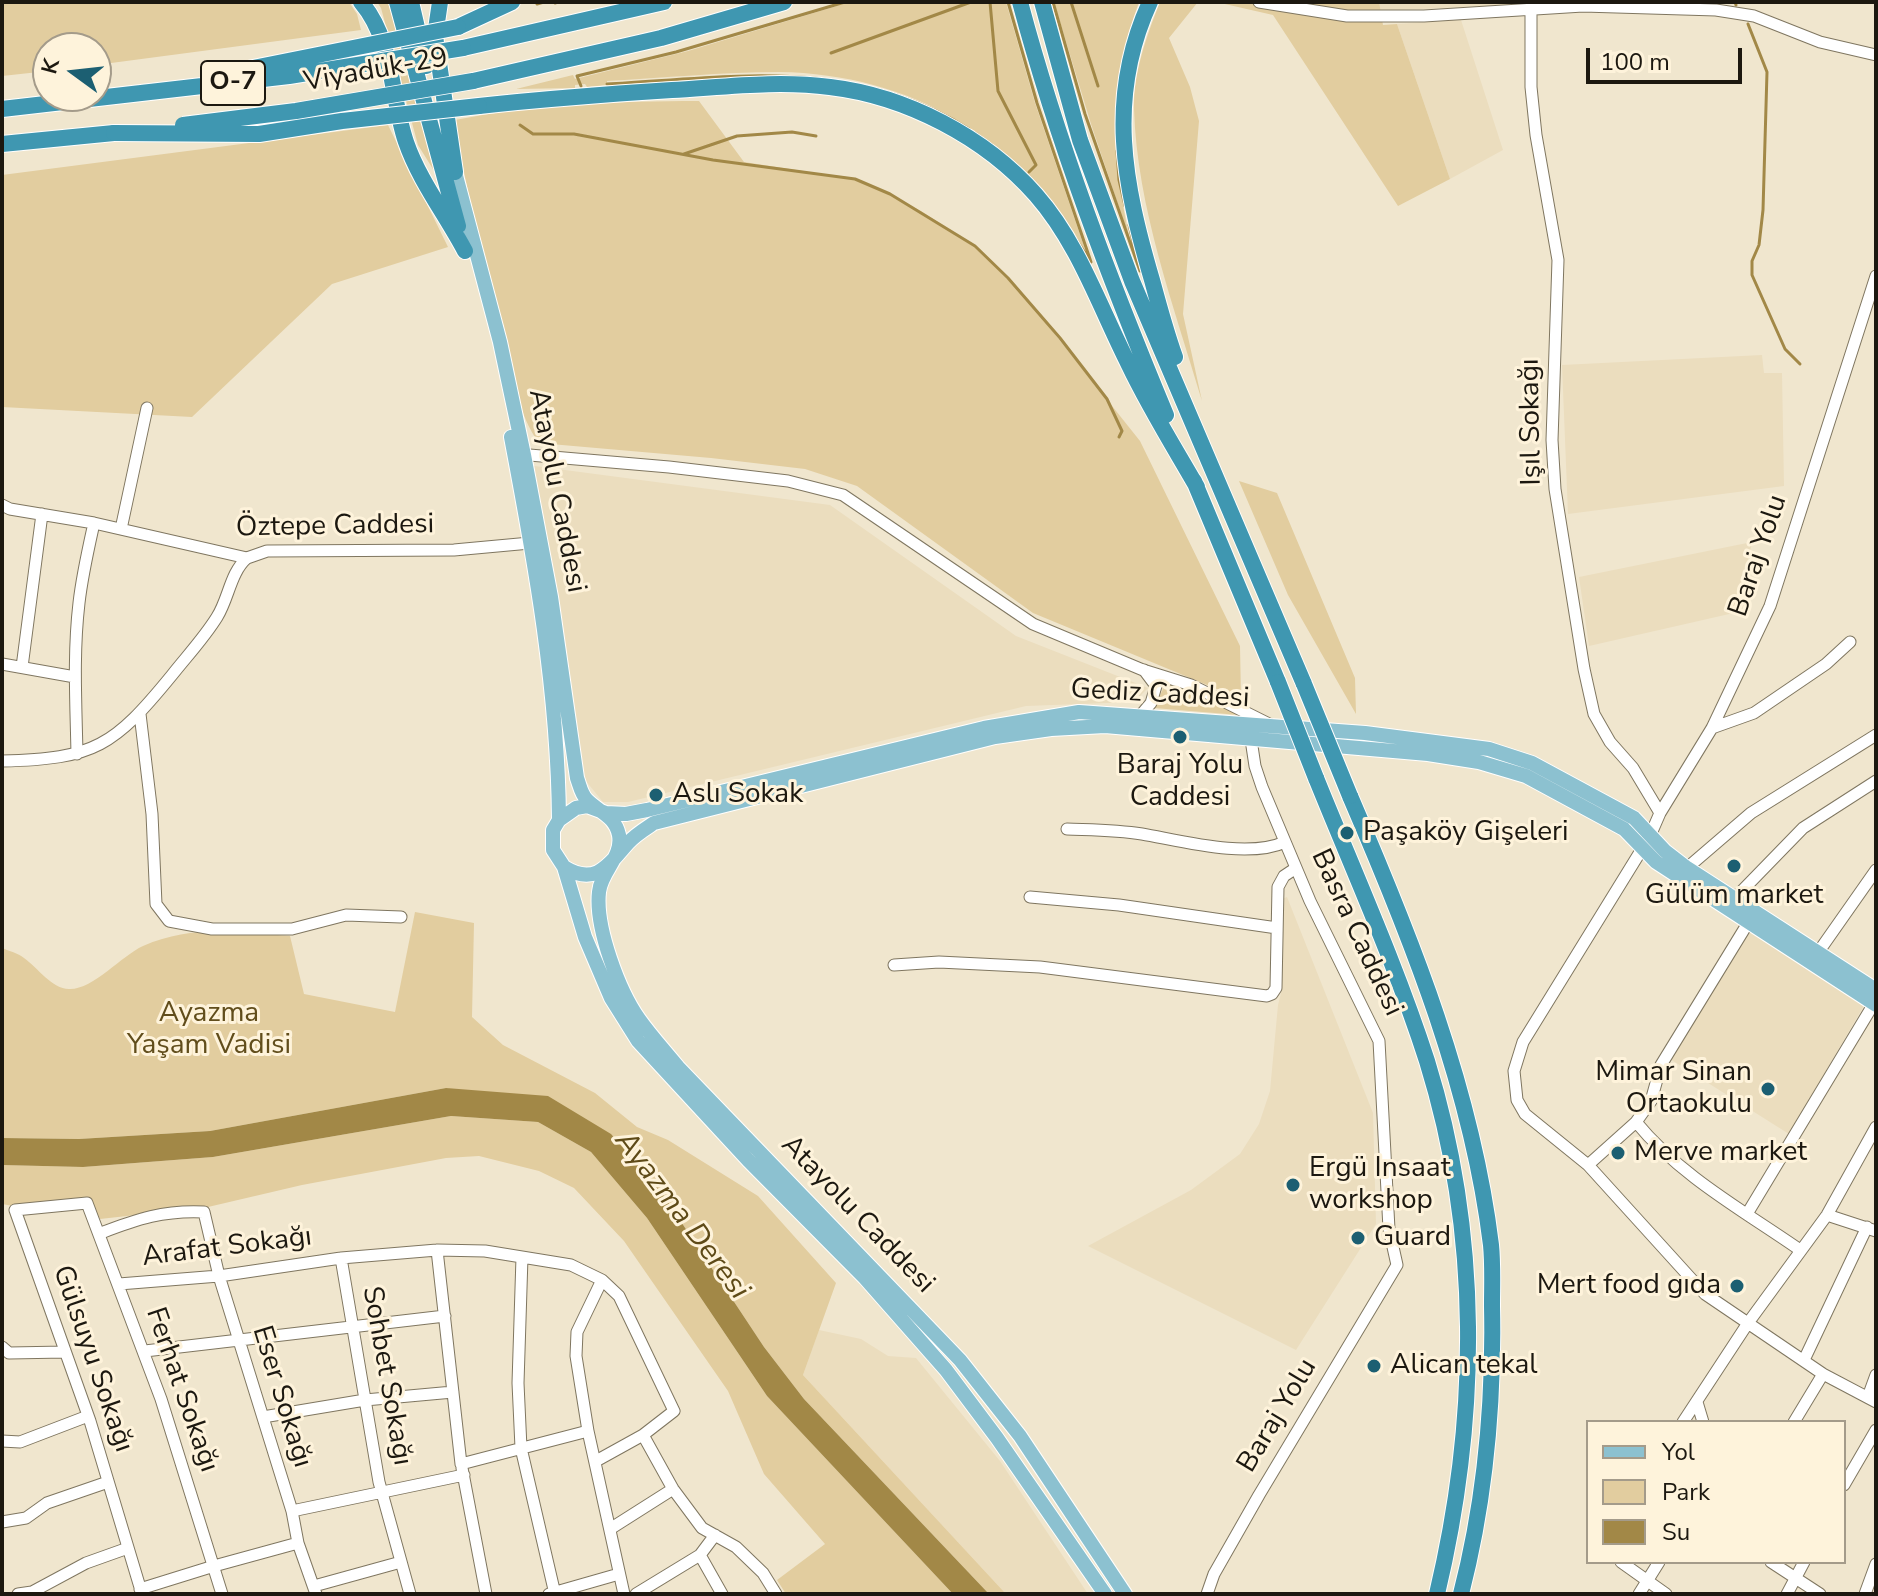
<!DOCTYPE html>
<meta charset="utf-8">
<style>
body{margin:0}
#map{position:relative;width:1878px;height:1596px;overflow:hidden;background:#f0e6ce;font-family:"Nunito Sans",sans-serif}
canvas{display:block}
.frame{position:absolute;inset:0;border:4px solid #1c1810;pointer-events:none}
.legend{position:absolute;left:1586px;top:1420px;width:260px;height:144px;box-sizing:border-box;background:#fef3db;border:2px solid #a49b8a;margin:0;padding:10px 14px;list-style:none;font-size:24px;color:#1c1810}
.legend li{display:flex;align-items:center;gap:16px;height:40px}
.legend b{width:40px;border:2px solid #a49b8a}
.north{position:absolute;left:32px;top:32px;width:80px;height:80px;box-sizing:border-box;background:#fef3db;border:2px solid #a49b8a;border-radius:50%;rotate:285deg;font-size:22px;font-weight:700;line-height:32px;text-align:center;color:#1c1810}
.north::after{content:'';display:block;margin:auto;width:28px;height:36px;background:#1c5f72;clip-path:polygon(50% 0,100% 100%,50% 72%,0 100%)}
.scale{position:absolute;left:1586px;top:48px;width:156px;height:36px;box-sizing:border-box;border:4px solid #1c1810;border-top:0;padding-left:10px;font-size:24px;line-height:28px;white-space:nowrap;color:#1c1810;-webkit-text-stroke:6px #fef3db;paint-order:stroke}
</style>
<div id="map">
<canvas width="1878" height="1596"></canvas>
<div class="frame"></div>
<ul class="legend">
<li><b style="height:10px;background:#8cc1d0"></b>Yol</li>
<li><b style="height:22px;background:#e2cd9f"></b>Park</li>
<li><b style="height:22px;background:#a28847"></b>Su</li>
</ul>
<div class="north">K</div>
<div class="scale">100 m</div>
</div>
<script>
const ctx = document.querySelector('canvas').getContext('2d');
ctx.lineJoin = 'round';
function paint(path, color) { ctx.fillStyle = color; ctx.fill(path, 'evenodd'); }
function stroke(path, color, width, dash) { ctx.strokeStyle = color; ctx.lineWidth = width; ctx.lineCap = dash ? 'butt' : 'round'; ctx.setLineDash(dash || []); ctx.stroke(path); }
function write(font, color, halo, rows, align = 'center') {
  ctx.font = font + ' "Nunito Sans",sans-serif'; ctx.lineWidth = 6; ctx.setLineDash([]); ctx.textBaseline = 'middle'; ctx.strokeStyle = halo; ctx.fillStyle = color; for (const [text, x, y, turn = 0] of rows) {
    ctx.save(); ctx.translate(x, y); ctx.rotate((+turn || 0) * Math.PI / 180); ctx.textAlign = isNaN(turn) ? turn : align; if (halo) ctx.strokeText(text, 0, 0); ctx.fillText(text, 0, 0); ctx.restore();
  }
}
paint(new Path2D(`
 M1379,2h186l-186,9z
 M1461,20l42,130 -53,29 -53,-155z
 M1762,355l2,18h18l2,113 -216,28 -6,-149z
 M527,465l303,40 186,131 132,52 -14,14 -108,4 -398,96h-25l-22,-27z
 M1752,542l-14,70 -149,34 -10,-69z
 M1287,897l86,216 3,111 -80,126 -208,-104 103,-56 49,-36 19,-30 11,-33 8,-86 4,-16v-90z
 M1752,929l114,73 -77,132 -119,-75z
 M819,1330l42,9 27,17 28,2 84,103 88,133h-82l-203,-219z`), '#ebddbe');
paint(new Path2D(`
 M2,2h347l8,12 4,16 -265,35v-17h-48v23l-46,5z
 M377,2h11l53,180 -23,-37 -37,-137z
 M850,2h156l29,101 51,149c-66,-114 -175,-178 -307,-180 -57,0 -115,6 -172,9v4l-20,2 -2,-3 -10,1v3l-59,1 57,-14 2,4 113,-28z
 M1054,2h85c-32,88 -28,149 -9,238l-39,-116z
 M1160,2h38l-29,36 21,49 9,34 -16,193 19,87c-28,-95 -65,-193 -68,-292 -1,-36 13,-74 26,-107z
 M1216,2h163l4,23 14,-1 53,155 -52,27 -125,-191z
 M699,101l45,61 111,17 22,9 44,23 54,35 51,52 114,143 100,205 1,53 -208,-86 -176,-127 -52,-17 -94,-11 -172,-15c-21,-28 -27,-71 -36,-105 -18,-73 -37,-144 -48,-218 81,-16 162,-19 244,-19z
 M388,125l60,122 -116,37 -140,133 -190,-10v-232z
 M1239,481l38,12 78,185 1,36 -68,-119z
 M1157,677l94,39 -97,-8 9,-19z
 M415,912l59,11 -2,94 31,28 92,48 42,34 31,13 90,56 78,87 -33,92 203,219h-17l-185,-195 -40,-52 -102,-154 -51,-58 -165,-47 -236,43 -131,8 -77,-1v-190c7,3 16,5 22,10 14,10 28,31 45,31 24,1 52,-33 74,-43 51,-22 94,-13 147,-10l14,58 91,18z
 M451,1116l87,6 53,30 56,66 120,178 186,198h-167l-9,-14 48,-36 -61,-70 -36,-83 -104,-150 -50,-53 -35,-17 -60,-15 -33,2 -144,27 -94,22 -108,12 -9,-19 -78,6 -11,-2v-39l81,2 130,-10z`), '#e2cd9f');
paint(new Path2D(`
 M446,1088l102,8 63,38 51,59 102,154 40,52 185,195h-36l-186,-198 -120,-178 -56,-66 -53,-30 -87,-6 -238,41 -130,10 -81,-2v-27l77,1 131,-8z`), '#a28847');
stroke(new Path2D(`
 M990,2l8,89 38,74 -7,7
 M1008,2l29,101 54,159 -17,-26
 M1053,2l32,112 55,157 -11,-46
 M1071,2l27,84
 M1735,2l1,3
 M555,3l3,-1
 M537,4l7,-2
 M1748,24l19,48 -4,138 -4,35 -7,16v14l33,74 15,15
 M831,53l140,-51
 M607,84c127,-7 247,-28 362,45
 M581,86l-4,-10 99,-24 169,-50
 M520,125l13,9h41l139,26 142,19 35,15 85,52 33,32 52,60 47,61 15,32 -3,6
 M975,133l17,12
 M1117,151l2,29 6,26
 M684,154l53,-18 55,-4 24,4`), '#a28847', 3);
const minor = new Path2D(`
 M1259,2l88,14h77l159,-10 133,4 38,6 66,26 56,13
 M1531,8v79l5,48 22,125 -6,180 3,49 29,180 10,45 16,28 23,26 27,45
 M1876,276l-106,330 -58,122 -52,85 -10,23 -127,206 -9,29 3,29 8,14 63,51 117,129 118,80 53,28
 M518,454l151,13 119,14 55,14 190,129 110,46 48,15 82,41
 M2,505l8,4 84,14 153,35 20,-7 187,-1 76,-7
 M121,529l26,-121
 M2,664l73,13
 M22,667l20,-153
 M140,714l12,100 4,90 13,17 43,8h80l54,-14 55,2
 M1140,716l11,-13 5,-17 -12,-16
 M1712,728l42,-15 72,-49 24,-22
 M77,754c-1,-50 -4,-100 2,-151 3,-27 9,-53 15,-80
 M2,761c93,-2 112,-15 170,-86 15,-19 32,-37 45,-58 12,-19 13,-44 30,-59
 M1067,829c25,1 50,1 75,5 40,7 106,25 143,8
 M1687,868l64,-55 125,-78
 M1030,897l89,8 158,23
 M1733,900l70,-72 73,-47
 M1817,954l59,-84
 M894,965l45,-3 101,5 227,29 5,-2 4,-6 2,-101 6,-11 12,-8
 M1636,1122c44,54 108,89 164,128
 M1588,1165l48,-43 15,-21 10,-36 87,-142
 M1747,1214l129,-214
 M1827,1215l49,16
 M101,1233c36,-14 63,-23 103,-21l15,64 73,235 6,32 18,51
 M522,1257l-4,126 3,65 34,146
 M602,1280l-25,52 -1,24 12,75 -127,33 -24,-214 48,1 86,14 31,15 17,16 55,115 -31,24 30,54 29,39 34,19 27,26 13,21
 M119,1284l100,-8 122,-18
 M2,1347l7,6 56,-1
 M145,1351l300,-35
 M1804,1360l63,-133
 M1868,1397l8,-22
 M1697,1402l6,20
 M263,1417l102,-17 88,-8
 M1683,1422l65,-99 79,-108 49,-88
 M1794,1422l29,-48
 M588,1431l36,163
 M2,1441l18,1 68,-26
 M596,1461l47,-26
 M462,1468l24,126
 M1844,1485l32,-55
 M292,1511l172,-36
 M2,1522l24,-4 21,-15 61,-21
 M610,1529l63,-40
 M700,1555l22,39
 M1621,1562l45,32
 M1771,1562l49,32
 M314,1586l87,-24
 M140,1589l74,-23 84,-23
 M18,1594l14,-2 54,-29 42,-15
 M142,1594l-52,-173 -75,-211 72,-7 74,196 61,195
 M410,1594l-31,-112 -38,-224 96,-8
 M549,1594l70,-20
 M636,1594l64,-39 15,-20
 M1207,1594l7,-20 45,-79 138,-230 -8,-36 -10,-188 -69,-140 -48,-114 -7,-21 -5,-33
 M1639,1594l20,-32
 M1787,1594l17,-32
 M1865,1594l11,-30`);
const major = new Path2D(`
 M455,172l45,170 24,113 27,142 26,181c3,8 4,16 10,22 13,13 28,16 32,35 4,22 -18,36 -20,57 -4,35 20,99 40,127 12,17 26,32 39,48l282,293 60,76 105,158
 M511,437c24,126 47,254 48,383
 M564,867c32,20 45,-3 64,-24 7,-8 17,-14 26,-20l341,-86 56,-8 54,-3 323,28 51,8 47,14 98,53 32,33 220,143
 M1105,1594l-108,-156 -51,-68 -81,-92 -117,-118 -110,-119 -27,-43 -26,-61 -21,-70 -11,-17v-20l6,-10 17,-12 11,-2 19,7 20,1 21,-4 337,-82 95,-16 286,21 124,16 43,14 102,55 31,33 22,17 189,122`);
const highway = new Path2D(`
 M361,2c33,39 29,93 45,140 13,38 40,73 59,109
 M397,2l61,224
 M411,2l15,64
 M440,2l-5,34 20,136
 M1020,2c38,142 90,278 146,413
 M1042,2l38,138 52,141 172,403
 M1150,2c-44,96 -26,182 2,278 7,26 14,52 23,77
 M458,27l54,-25
 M463,48l201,-46
 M473,81l188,-43 123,-36
 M479,106c64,-7 129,-12 193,-16 52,-3 106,-10 158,-3 76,9 155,50 206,108 43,49 64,113 93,170 20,42 45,82 68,122
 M2,144l112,-11
 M1194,481l84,201
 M1316,778c38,94 80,187 111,283 54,174 52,357 10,533
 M1350,796c62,144 122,293 141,449 2,20 1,41 1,61 2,96 -7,195 -31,288`);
stroke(minor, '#7f7660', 13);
stroke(major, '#fff', 16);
stroke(highway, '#fff', 18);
stroke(minor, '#fff', 11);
stroke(major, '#8cc1d0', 14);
stroke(highway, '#3f97b1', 16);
const highwayBridge = new Path2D(`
 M208,77l250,-50
 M2,109l287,-33 174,-28
 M183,125l113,-14 177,-30
 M114,133l145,1 83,-13 137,-15
 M1278,682l38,96
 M1304,684l46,112`);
stroke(highwayBridge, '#fff', 18, []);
stroke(highwayBridge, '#3f97b1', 16);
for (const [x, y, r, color] of [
 [1180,737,8,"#1c5f72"],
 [656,795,8,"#1c5f72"],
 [1347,833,8,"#1c5f72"],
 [1734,866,8,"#1c5f72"],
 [1768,1089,8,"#1c5f72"],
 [1618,1153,8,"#1c5f72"],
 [1293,1185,8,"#1c5f72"],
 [1358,1238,8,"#1c5f72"],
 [1737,1286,8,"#1c5f72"],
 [1374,1366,8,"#1c5f72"]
]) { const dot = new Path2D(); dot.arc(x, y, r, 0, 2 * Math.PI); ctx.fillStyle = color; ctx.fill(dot); stroke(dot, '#fef3db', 3); }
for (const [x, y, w] of [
 [233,83,64]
]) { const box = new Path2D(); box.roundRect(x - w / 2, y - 22, w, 44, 6); ctx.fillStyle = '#fef3db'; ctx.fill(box); stroke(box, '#1c1810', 2); }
write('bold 26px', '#1c1810', null, [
 ["O-7",233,83]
]);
write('28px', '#1c1810', '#fef3db', [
 ["Viyadük-29",376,71,-10],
 ["Işıl Sokağı",1532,422,-91],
 ["Atayolu Caddesi",556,491,79],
 ["Öztepe Caddesi",335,527,-1],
 ["Baraj Yolu",1759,556,-71],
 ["Gediz Caddesi",1160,695,3],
 ["Basra Caddesi",1356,933,65],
 ["Atayolu Caddesi",857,1215,46],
 ["Arafat Sokağı",227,1248,-7],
 ["Gülsuyu Sokağı",92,1359,71],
 ["Sohbet Sokağı",386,1376,80],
 ["Ferhat Sokağı",181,1390,71],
 ["Eser Sokağı",281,1397,73],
 ["Baraj Yolu",1278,1416,-59]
]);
write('28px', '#1c1810', '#fef3db', [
 ["Baraj Yolu",1180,766,"center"],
 ["Caddesi",1180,798,"center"],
 ["Aslı Sokak",672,795],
 ["Paşaköy Gişeleri",1363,833],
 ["Gülüm market",1734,896,"center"],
 ["Mimar Sinan",1752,1073,"right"],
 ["Ortaokulu",1752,1105,"right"],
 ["Merve market",1634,1153],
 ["Ergü Insaat",1309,1169],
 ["workshop",1309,1201],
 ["Guard",1374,1238],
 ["Mert food gıda",1721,1286,"right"],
 ["Alican tekal",1390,1366]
], 'left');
write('28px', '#614d1b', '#fef3db', [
 ["Ayazma",209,1014],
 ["Yaşam Vadisi",209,1046]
]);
write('italic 30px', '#5e4a17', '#fef3db', [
 ["Ayazma Deresi",681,1216,53]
]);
</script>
